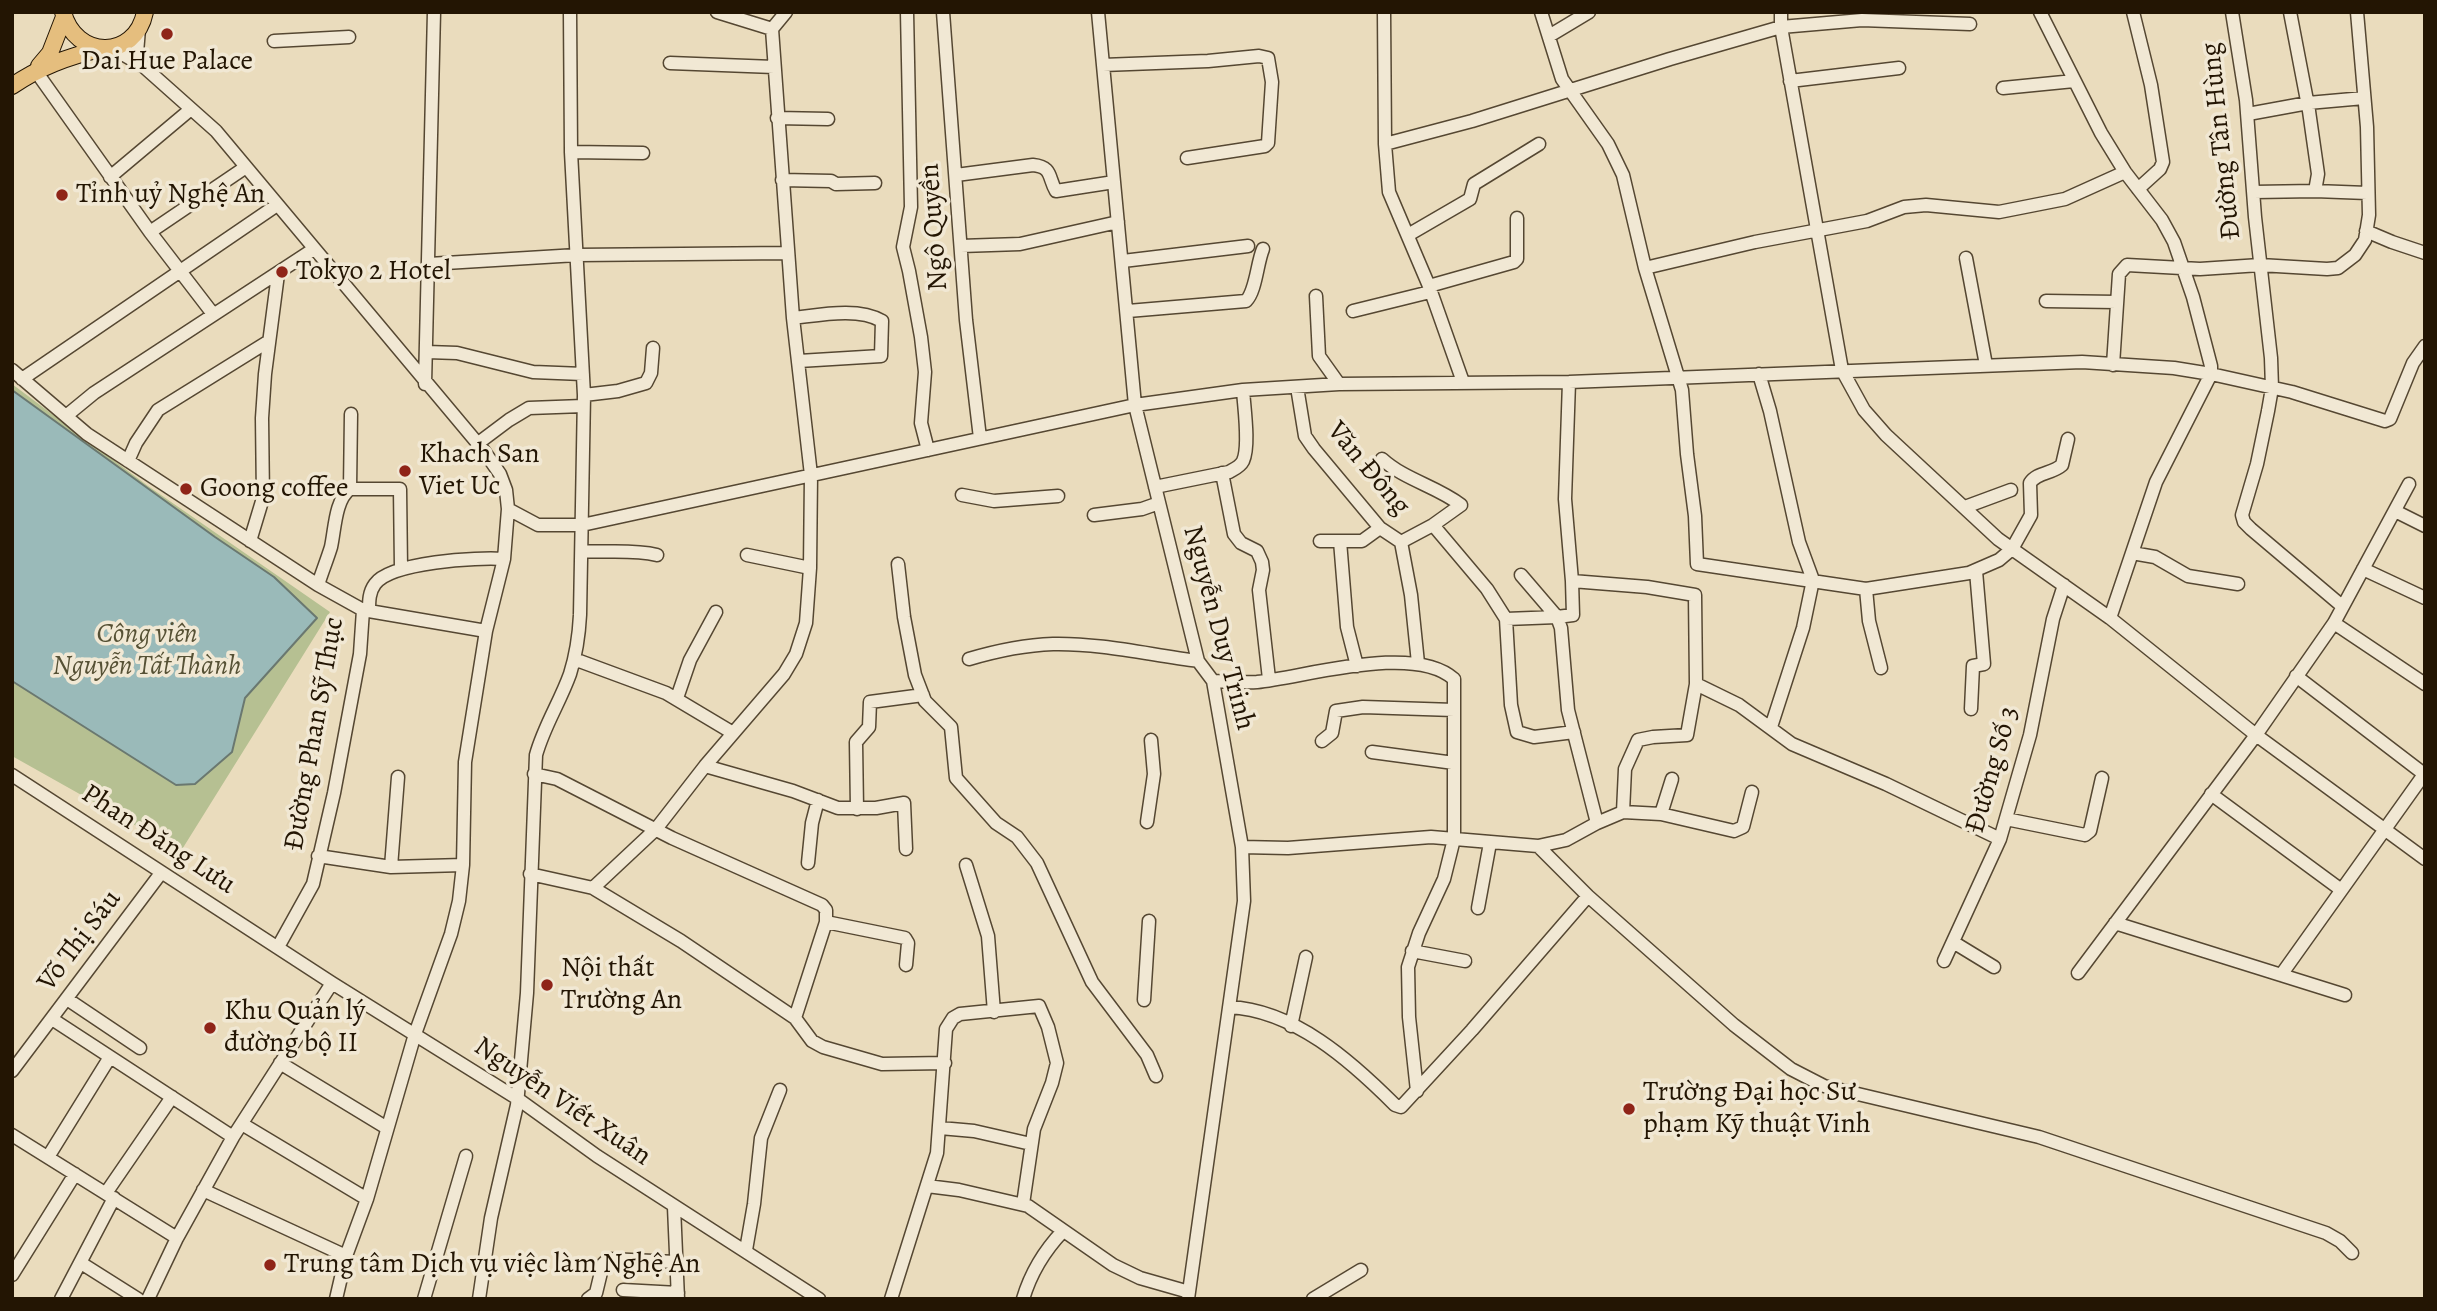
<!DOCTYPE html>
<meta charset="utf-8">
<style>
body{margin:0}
#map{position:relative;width:2437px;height:1311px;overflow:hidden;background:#eadcbd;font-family:Alegreya,serif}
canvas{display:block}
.frame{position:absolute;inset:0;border:14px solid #231503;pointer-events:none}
</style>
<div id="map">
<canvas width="2437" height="1311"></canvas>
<div class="frame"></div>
</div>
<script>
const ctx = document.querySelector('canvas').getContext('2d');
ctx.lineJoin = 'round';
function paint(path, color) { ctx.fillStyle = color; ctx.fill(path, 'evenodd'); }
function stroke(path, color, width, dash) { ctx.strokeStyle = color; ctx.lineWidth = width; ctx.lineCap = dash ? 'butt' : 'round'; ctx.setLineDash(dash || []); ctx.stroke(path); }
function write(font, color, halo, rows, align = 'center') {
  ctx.font = font + ' Alegreya,serif'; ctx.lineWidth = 7; ctx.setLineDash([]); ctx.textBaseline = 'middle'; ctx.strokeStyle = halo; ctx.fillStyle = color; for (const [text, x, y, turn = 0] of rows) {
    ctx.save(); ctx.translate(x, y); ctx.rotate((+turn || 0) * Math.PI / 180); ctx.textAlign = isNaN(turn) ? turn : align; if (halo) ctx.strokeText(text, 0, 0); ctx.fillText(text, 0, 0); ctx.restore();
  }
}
paint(new Path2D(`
 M12,384l136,102 182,126 -149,239 -169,-95z`), '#b6c092');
const water = new Path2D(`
 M12,390l203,147 59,40 43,41 -72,80 -13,54 -37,32 -19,1 -164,-104z`);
paint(water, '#9abab9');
stroke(water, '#6a7870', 2);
const minor = new Path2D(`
 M717,12l55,17
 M907,12l4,195 -8,40 6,24 12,66 4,35 -4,51 7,27
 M943,12l23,308 14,118
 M1098,12l37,393 63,256 15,20 29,166 2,54 -56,398
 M1384,12l1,132 4,48 40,94 34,96
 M1541,12l21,67 46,65 15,31 22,93 37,122 5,64 8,62 2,48 169,25 103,-16 30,-13 13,-11 19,-34 -1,-32c7,-11 22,-9 32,-18l6,-26
 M1781,12v15l61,343 22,40 22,25 112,104 112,79 146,117 169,124
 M2040,12l61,121 24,39 37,48 12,22 19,55 18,69v8l-55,108 -46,136
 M2133,12l18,73 12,77 -3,7 -22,20
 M2232,12l14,88 9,117 16,141 1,30 -4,23 -11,53 -15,51 2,7 7,7 91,77
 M139,29l-2,24 6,13
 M1549,36l40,-24
 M274,41l75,-4
 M112,48l31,18 73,65 268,320 16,23 6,16 2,19 -4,50 -18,72 -21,131 -2,103 -4,36 -8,33 -36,100 -48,165 -21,57 -10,43
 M670,63l104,4
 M1103,65l105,-4 51,-5 9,2 4,24 -4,61 -3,3 -78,12
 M35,70l115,162 63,82
 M1790,81l109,-13
 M2003,88l71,-7
 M2248,114l60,-11 56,-5
 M777,118l51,1
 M1385,144l87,-23 198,-62 111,-32 81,-7 108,4
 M571,152l72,1
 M956,175l77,-10c20,2 15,13 23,26l58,-9
 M110,177l81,-68
 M782,180l49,1 5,3 39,-1
 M2315,191l52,2
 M2254,192l61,-1 3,-17 -9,-63 -19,-99
 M2366,231l26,11 33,11
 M150,232l96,-65
 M1408,235l62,-36 4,-15 65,-40
 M961,246l59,-2 98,-22
 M1966,258l20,107
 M1123,261l125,-15
 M429,264l148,-9 211,-2
 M1645,268l110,-26 112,-21 37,-14 22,-2 73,7 66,-13 60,-27
 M1429,286l85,-24 3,-3v-41
 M1316,296l3,60 20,28
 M2046,301l71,1
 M1128,311l118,-10c10,-10 11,-38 17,-52
 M1353,311l77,-19
 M793,318c27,-3 65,-11 89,3l-1,35 -82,5
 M427,352l30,1 76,19 50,2
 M2113,365l6,-91 8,-9 73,4 60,-4 67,4 11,-1 17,-13 10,-15 4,-25 -2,-88 -10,-115
 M12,370l75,64 231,151 45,25 123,21
 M1759,374l11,37 29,131 14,38 -10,48 -32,99
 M22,379l255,-174
 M425,384l9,-372
 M1297,387l8,49 9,13 66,79 21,14 10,53 7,68
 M584,395l34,-4 28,-8 5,-10 2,-25
 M66,416l28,-23 220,-144
 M477,444l32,-24 20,-12 54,-2
 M1382,459c23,21 54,27 79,46l-28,20 -32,17
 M128,461l8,-18 22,-33 111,-69
 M1222,473l12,61 7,9 16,8 5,11 1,8 -4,20 10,89
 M1155,487l74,-15c5,-3 11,-5 14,-11 7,-15 1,-54 0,-71
 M350,489h50l1,79
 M962,495l32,6 64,-5
 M1965,507l46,-17
 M508,509l30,16h44l553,-120 108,-15 96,-6 230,-2 513,-20 92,6 37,6 81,18 93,29 5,-2 23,-56 12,-17
 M2395,511l30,15
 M1094,515l48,-6 17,-6
 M1433,525l54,64 19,30 5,86 6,27 17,5 40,-5
 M250,541l13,-43 -1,-80 3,-44 13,-100
 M1320,541h42l18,-13
 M1340,541l7,86 10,39
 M582,551c25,2 50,-2 75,4
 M2132,553l23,4 33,19 50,8
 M747,555l63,13
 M898,564l6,53 11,58 10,26 26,26 5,51 40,45 21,14 20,26 55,119 55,73 9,21
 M2363,569l62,29
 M1572,581l75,6 48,8 1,89 -9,51 -34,2 -15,3 -13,29 -2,43 -26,11
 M318,585c4,-13 9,-25 13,-38 4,-18 4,-47 19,-58l1,-75
 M1866,589l3,32 12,47
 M369,611c0,-10 0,-19 6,-27 16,-22 102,-27 129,-25
 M1506,619l51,-2 16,-2 -1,-34 -7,-82 4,-117
 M2334,623l91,61
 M574,659l92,34 67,40
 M969,659c27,-8 56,-14 84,-15 48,-1 97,11 145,17
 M2296,676l128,98
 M1213,681c14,0 29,2 44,1 49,-5 157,-39 197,-3v160l-10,40 -25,54 -11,34 1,50 8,74
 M1696,684l43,21 53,39 94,40 114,55
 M677,698l13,-38 26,-48
 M1971,709l2,-43 11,-2 -8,-93
 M1322,741l10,-8 4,-22 27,-4 91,3
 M1372,752l82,11
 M705,766l88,25 45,17h38l28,-5 2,46
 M534,774l23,5 115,59 150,67 4,5v12l-31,96
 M12,775l320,208 186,116 79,57 222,143
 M2211,794l129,95
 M857,809l-1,-67 13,-15 1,-25 53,-7
 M1623,812l38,2 73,17 9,-4 9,-35
 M1661,814l11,-35
 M2006,819l79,16 5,-4 12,-53
 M1147,822l7,-48 -3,-34
 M1538,846l50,50 146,129 57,44 33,17 215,51 287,96 14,8 12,12
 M1242,847l46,1 143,-11 107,9 28,-6 31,-17 -29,-113 -7,-82 -4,-11 -36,-42
 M318,856l73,11 72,-2
 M808,863l4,-40 6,-23
 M966,865l22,71 6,76
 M391,867l7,-90
 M530,874l63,14 88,53 114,77 17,23 11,6 59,17 63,-1
 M593,888l63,-59 49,-63 79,-92 12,-20 10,-31 4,-55 1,-93 -18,-157 -21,-289 14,-17
 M1478,908l12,-65
 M826,922l79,16 3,5 -2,22
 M2115,923l230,72
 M1953,942l41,25
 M278,947l35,-63 21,-91 26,-139 3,-44
 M1412,951l53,10
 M1944,961l56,-122 30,-104 23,-116 11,-34
 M2078,973l178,-238 78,-112 75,-139
 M2281,975l144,-202
 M67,999l73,49
 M1144,1000l5,-79
 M1229,1007c65,3 122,54 166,98l6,2 71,-77 116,-134
 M52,1019l181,118
 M1291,1026l15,-69
 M280,1063l107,65
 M12,1071l149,-198
 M242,1124l125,75
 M940,1128l34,3 57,13
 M12,1135l165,103
 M48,1157l62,-100
 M927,1186l32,4 69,16 85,59 27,13 49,14
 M203,1190l143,66
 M106,1193l66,-96
 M674,1207l4,92
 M746,1250l8,-46 7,-66 19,-48
 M81,1263l57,36
 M12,1275l63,-101
 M623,1290l55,3
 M61,1299l53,-101
 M148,1299l29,-61 56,-101 99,-154
 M424,1299l42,-143
 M479,1299l12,-81 26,-113 10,-112 9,-238c8,-29 24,-53 34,-81 6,-19 9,-39 10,-59l4,-220 -13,-243 -1,-140
 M588,1299l8,-6 7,-29 5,-5 68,3
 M891,1299l46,-146 9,-124 7,-11 7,-4 79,-8 9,21 9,36 -5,20 -18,46 -11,75
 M1023,1299c8,-27 21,-48 40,-68
 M1313,1299l48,-29`);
const major = new Path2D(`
 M63,12c12,47 72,49 82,0
 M39,66l11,-13 14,-36
 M12,86c28,-19 55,-29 88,-37`);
stroke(minor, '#554732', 15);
stroke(major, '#231503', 18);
stroke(minor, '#f1e8d4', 12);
stroke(major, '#e5be7e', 16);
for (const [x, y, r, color] of [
 [167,34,7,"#8f2418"],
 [62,195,7,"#8f2418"],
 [282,272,7,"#8f2418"],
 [405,471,7,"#8f2418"],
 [186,489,7,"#8f2418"],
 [547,985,7,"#8f2418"],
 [210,1028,7,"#8f2418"],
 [1629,1109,7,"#8f2418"],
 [270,1265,7,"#8f2418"]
]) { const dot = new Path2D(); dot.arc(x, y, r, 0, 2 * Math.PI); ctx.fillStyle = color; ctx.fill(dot); stroke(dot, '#f1e8d4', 2.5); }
write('28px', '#231503', '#f1e8d4', [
 ["Dai Hue Palace",167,62,"center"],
 ["Tỉnh uỷ Nghệ An",76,195],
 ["Tokyo 2 Hotel",296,272],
 ["Khach San",419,455],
 ["Viet Uc",419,487],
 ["Goong coffee",200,489],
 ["Nội thất",561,969],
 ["Trường An",561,1001],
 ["Khu Quản lý",224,1012],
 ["đường bộ II",224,1044],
 ["Trường Đại học Sư",1643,1093],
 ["phạm Kỹ thuật Vinh",1643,1125],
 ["Trung tâm Dịch vụ việc làm Nghệ An",284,1265]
], 'left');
write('28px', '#231503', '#f1e8d4', [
 ["Đường Tân Hùng",2222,141,-96],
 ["Ngô Quyền",935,227,-94],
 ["Văn Đông",1368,469,50],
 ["Nguyễn Duy Trinh",1218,628,75],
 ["Đường Phan Sỹ Thục",315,734,-80],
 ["Đường Số 3",1993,770,-74],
 ["Phan Đăng Lưu",158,840,33],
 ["Võ Thị Sáu",80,941,-53],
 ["Nguyễn Viết Xuân",562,1102,34]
]);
write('italic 28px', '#565135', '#f1e8d4', [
 ["Công viên",147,635],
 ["Nguyễn Tất Thành",147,667]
]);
</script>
